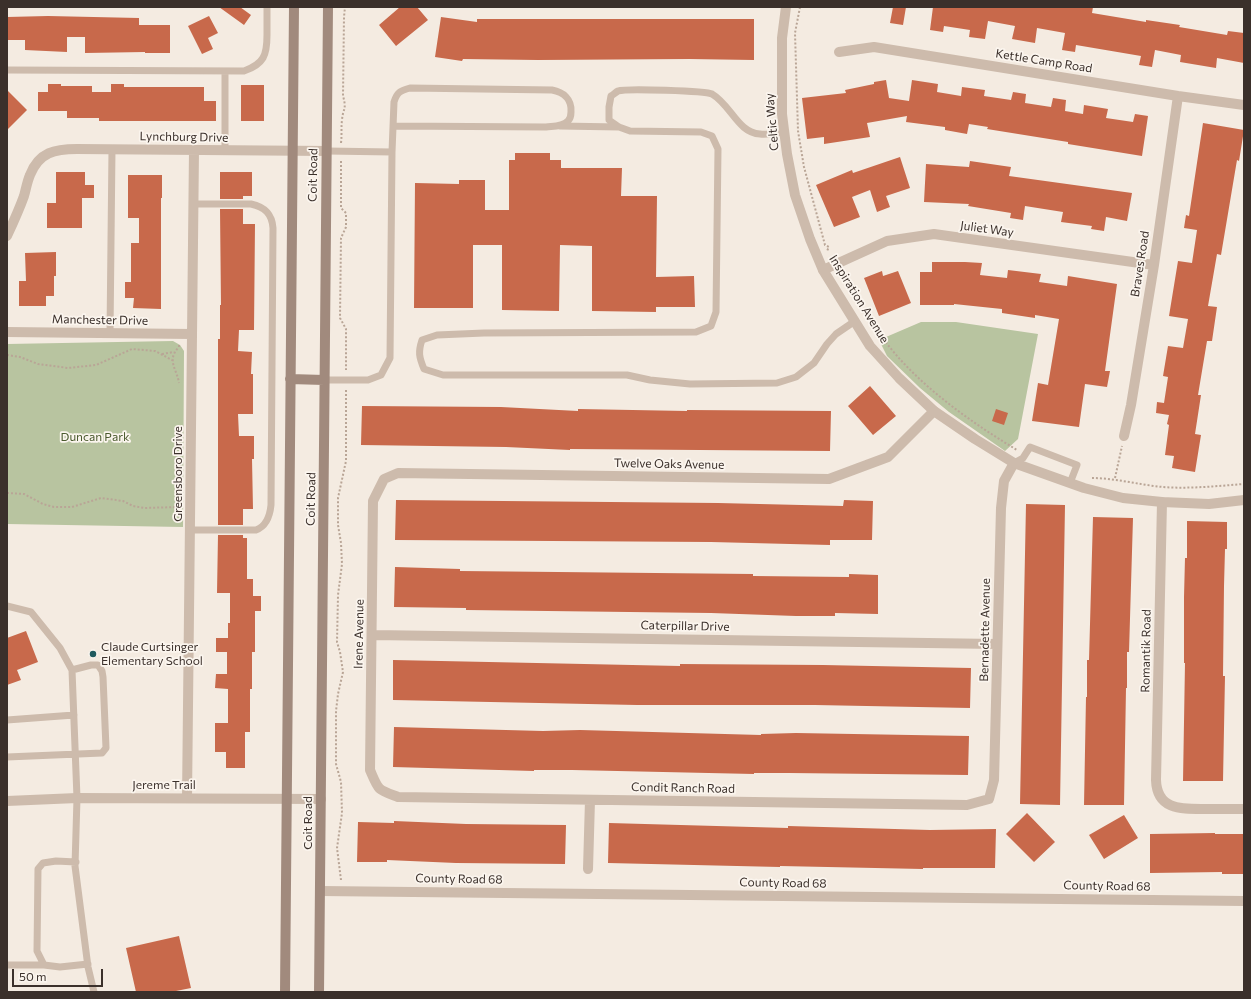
<!DOCTYPE html>
<style>
body{margin:0}
#map{position:relative;width:1251px;height:999px;overflow:hidden;background:#f4ebe1;font-family:Commissioner,sans-serif}
canvas{display:block}
.frame{position:absolute;inset:0;border:8px solid #3b302b;pointer-events:none}
.scale{position:absolute;left:12px;top:969px;width:91px;height:18px;box-sizing:border-box;border:2px solid #3b302b;border-top:0;padding-left:5px;font-size:12px;line-height:14px;white-space:nowrap;color:#3b302b;-webkit-text-stroke:3px #fbf5ee;paint-order:stroke}
</style>
<div id="map">
<canvas width="1251" height="999"></canvas>
<div class="frame"></div>
<div class="scale">50 m</div>
</div>
<script>
const ctx = document.querySelector('canvas').getContext('2d');
ctx.lineJoin = 'round';
function paint(path, color) { ctx.fillStyle = color; ctx.fill(path, 'evenodd'); }
function stroke(path, color, width, dash) { ctx.strokeStyle = color; ctx.lineWidth = width; ctx.lineCap = dash ? 'butt' : 'round'; ctx.setLineDash(dash || []); ctx.stroke(path); }
function write(font, color, halo, rows, align = 'center') {
  ctx.font = font + ' Commissioner,sans-serif'; ctx.lineWidth = 3.5; ctx.setLineDash([]); ctx.textBaseline = 'middle'; ctx.strokeStyle = halo; ctx.fillStyle = color; for (const [text, x, y, turn = 0] of rows) {
    ctx.save(); ctx.translate(x, y); ctx.rotate((+turn || 0) * Math.PI / 180); ctx.textAlign = isNaN(turn) ? turn : align; if (halo) ctx.strokeText(text, 0, 0); ctx.fillText(text, 0, 0); ctx.restore();
  }
}
paint(new Path2D(`
 M921,322h35l82,12 -20,105 -13,12 -56,-39 -29,-24 -33,-32 -8,-16z
 M173,341l7,4 4,6 -1,176 -176,-3v-180z`), '#b8c4a0');
paint(new Path2D(`
 M219,7h21l11,8 -7,10z
 M400,7h17l11,13 -32,26 -17,-21z
 M893,7h13l-3,18 -13,-2z
 M933,7h160l-1,6 54,9v-2l34,5 -1,2 48,8 1,-4 16,2v30l-27,-5 -1,10 -36,-6 1,-7 -26,-5 -3,17 -13,-2 2,-9 -65,-11 -1,7 -13,-2 3,-17 -28,-5 -2,15 -23,-4 3,-13 -27,-5 -3,18 -16,-2 1,-7 -26,-4 -1,6 -13,-2z
 M48,16l91,2v7h31v28h-25v-1l-60,1v-16h-18v15l-42,-2v-10h-18v-23z
 M209,16l9,17 -10,5 5,11 -11,5 -14,-28z
 M441,17l36,5v-3h277v41l-65,-1 -151,1 -75,-1 -1,2 -27,-4z
 M886,80l3,18 20,3 3,-21 26,4 -1,8 24,4 1,-9 23,3 -1,6 27,4 2,-8 13,2 -1,9 26,4 2,-9 13,2 -1,11 18,3 1,-9 24,4 -2,9 27,4 2,-8 13,2 -6,40 -74,-12v-2l-81,-13 1,-2 -19,-3 -2,10 -22,-4v-3l-39,-5 1,-6 -40,7 3,14 -46,7v-7l-17,2 -5,-41 44,-5 -1,-3 29,-6v-2z
 M48,84h13v2h31v6h19v-8h13v3h80v14h12v20h-117v-3h-32v-7h-29v-19h10z
 M241,85h23v36h-23z
 M7,90l20,20 -20,20z
 M1203,123l41,7 -5,31 -2,-1 -16,95 -4,-1 -9,52 9,1 -5,34h-5l-9,54h3l-6,39 6,1 -6,37 -23,-4 2,-12 -9,-1 4,-30 -2,-1 2,-9 -13,-2 1,-11 7,1 4,-26 -5,-1 5,-30 15,2 5,-29 -19,-3 9,-55 14,2 5,-33 -13,-2 2,-13 3,1z
 M515,153h35v7h11v8h61l-1,28h36l-1,81 38,-1 1,31h-39v5l-64,-1v-65l-32,-1 -1,66 -57,-1v-65h-29v63h-59l1,-125 44,1v-4h26v30h24v-50h6z
 M900,157l10,31 -24,8 4,11 -13,5 -7,-22 -18,7 8,20 -26,10 -18,-42 36,-15 1,3z
 M970,161l41,6 -2,9 123,17 -5,28 -21,-4 -2,14 -13,-2 1,-3 -31,-4 2,-10 -38,-6 -2,14 -13,-2 1,-5 -43,-7 1,-2 -45,-2 2,-38 43,3z
 M56,172h29v13h9v13h-12v30h-35v-25h9z
 M220,172h32v24h-9v3h-23z
 M128,175h34v23h-1v111l-28,-1 1,-10h-9v-16h6v-39h8v-25h-11z
 M220,209h23v15h12l-1,106h-15l-1,21 14,1 -1,22h2v40h-15l1,22h15v23h-2l1,50h-10v16h-25v-186h2v-34h1z
 M56,252v24h-2v20h-8v10h-27v-25h7l-1,-28z
 M932,262h33l17,1 -2,12 27,3 1,-8 33,4 -2,8 28,4 1,-10 49,8 -12,87h5l-3,16 -22,-3 -6,43 -47,-6 6,-38 10,2 11,-66 -24,-4v3l-33,-5v-4l-48,-5v1h-34v-33h12z
 M882,271l1,5 15,-5 13,32 -32,13 -15,-38z
 M870,386l26,30 -23,19 -25,-29z
 M362,406l139,1 77,4v-2l109,2v-1l144,1 -1,40 -260,-2v1l-64,-3 -145,-2z
 M996,409l12,4 -4,12 -12,-4z
 M396,500l322,3 125,3 1,-6 29,1 -1,39h-42v5l-119,-3 -316,-2z
 M1026,504l39,1 -5,300 -40,-1z
 M1093,517l40,1 -4,134h-2v36h-1l-2,117h-40l2,-108h1v-37h2z
 M1187,521l40,1v27h-2l-1,37 -1,90h2l-2,105h-40l2,-118h-1v-66l1,-39h2z
 M218,535h25v3h4v41h6v17h8v15h-6v41h-3v37h-2v43h-5v36h-19v-16h-11v-29h13v-34l-13,-1 1,-14h11v-22h-11v-14h12v-15h2v-30h-13z
 M395,567l65,2v2l293,3v2l96,1v-3l29,1v39l-43,-1v3h-39l-85,-3 -245,-3v-2l-72,-1z
 M26,631l12,31 -21,8 4,10 -14,5v-47z
 M393,660l287,6v-2l143,1 148,3 -1,40 -155,-3h-178l-244,-5z
 M394,727l149,4 37,-1 181,5v-1l35,-1 173,3 -1,39 -179,-2h-35v1l-182,-4h-38v1l-141,-4z
 M1027,813l28,29 -21,20 -28,-28z
 M1124,815l14,23 -34,21 -15,-24z
 M394,821l72,3 100,1 -1,39 -109,-1 -69,-3v2h-30l1,-40 36,1z
 M609,823l179,5v-2l142,4 66,-1 -1,39h-72v1l-143,-3v1l-172,-4z
 M1215,833v1h29v40h-22v-2l-72,1v-39z
 M179,936l12,52 -20,4h-35l-10,-44z`), '#c8694b');
stroke(new Path2D(`
 M800,7l-5,26 3,98 6,36 21,78 4,2 -2,4
 M341,143c1,-8 0,-15 1,-23 1,-12 5,-10 1,-24l1,-79 1,-10
 M341,161v47l5,5v14l-5,11 -1,80 6,11v41
 M858,303c12,18 25,37 40,54 33,37 76,67 119,93
 M179,345v2c-13,13 -2,22 0,36
 M162,354l12,-2
 M7,355l13,2 18,7 30,4 28,-3 36,-16 23,2 17,9
 M1092,478c23,0 48,7 71,9 27,2 54,-1 81,-3
 M1115,478l7,-32
 M7,493l17,1 19,10 11,3h18l29,-9 22,3 10,5 11,2 35,-1
 M341,880l-4,-32 5,-35 -1,-31 -5,-18v-53l2,-17 5,-22 -3,-20 -3,-10 1,-47 4,-31 -1,-21 -3,-18v-27l8,-37v-72`), '#b9a596', 2, [2, 2]);
stroke(new Path2D(`
 M7,70l237,1c20,-7 23,-16 23,-36 0,-9 0,-19 0,-28
 M560,126l59,1
 M784,132c-7,1 -16,3 -24,2 -22,-1 -29,-29 -48,-40 -6,-3 -86,-6 -94,-3 -2,1 -5,4 -7,5l-2,11v13l10,7 11,4 71,1 11,4 6,13 -2,163 -5,14 -15,6 -212,1 -47,2 -15,5c-4,12 -3,17 2,29l19,6h184l23,5 40,4 87,-1 19,-6 18,-14 13,-19 9,-10 19,-13
 M225,151v-79
 M392,152l2,-50c3,-10 6,-11 16,-14l142,2c11,2 20,9 19,22 0,3 -1,7 -3,9 -6,6 -15,5 -22,6l-153,-1
 M110,333l2,-184
 M324,380h44l13,-5 9,-17 2,-206 -65,-1
 M1014,463l9,-5 7,-11 47,18 -7,18
 M191,530h65c11,-4 14,-15 15,-25l2,-277c-1,-14 -8,-21 -22,-24h-58
 M7,606l24,6 29,36 12,22 5,128 -2,68 13,101 6,25
 M7,720l67,-5
 M7,757l95,-4 4,-5 -3,-71 -1,-6 -4,-6h-7l-19,5
 M76,862l-20,-1 -13,2 -5,6 -1,82 7,14 16,2 28,-3
 M7,965h37`), '#cdbbac', 7);
stroke(new Path2D(`
 M839,52l35,-5 304,49 66,9
 M7,236c6,-13 12,-26 17,-40 2,-7 3,-14 6,-21 9,-23 25,-26 47,-26l250,2
 M823,270l64,-29 47,-7 220,31
 M7,332l185,2
 M934,411l-46,46 -59,22 -431,-6 -14,6 -11,22 -3,269c9,21 7,19 28,27l569,8 22,-6 5,-19 7,-272 3,-27 10,-18
 M1124,436l7,-31 23,-140 24,-169
 M1162,502l-6,278c1,30 25,29 48,29 13,0 27,0 40,0
 M372,635l625,9
 M187,798l7,-648
 M588,869l2,-69
 M321,891l923,10`), '#cdbbac', 10);
stroke(new Path2D(`
 M786,7l-4,31v76l5,40 8,41 15,44 13,31 47,76 29,32 35,33 41,28 39,24 70,25 39,10 39,4 47,2 35,-4
 M7,801l70,-3 244,1`), '#cdbbac', 10);
stroke(new Path2D(`
 M290,379l34,1
 M285,992l9,-985
 M319,992l9,-985`), '#a18a7d', 10);
for (const [x, y, r, color] of [
 [93,654,4,"#1f5a5e"]
]) { const dot = new Path2D(); dot.arc(x, y, r, 0, 2 * Math.PI); ctx.fillStyle = color; ctx.fill(dot); stroke(dot, '#fbf5ee', 1.5); }
write('12px', '#3b302b', '#fbf5ee', [
 ["Kettle Camp Road",1044,61,9],
 ["Celtic Way",772,122,-95],
 ["Lynchburg Drive",184,137,1],
 ["Coit Road",313,175,-89],
 ["Juliet Way",987,229,8],
 ["Braves Road",1140,264,-81],
 ["Inspiration Avenue",859,299,58],
 ["Manchester Drive",100,320,1],
 ["Twelve Oaks Avenue",669,464,1],
 ["Greensboro Drive",178,474,-90],
 ["Coit Road",311,499,-89],
 ["Caterpillar Drive",685,626,1],
 ["Bernadette Avenue",985,630,-89],
 ["Irene Avenue",359,634,-89],
 ["Romantik Road",1146,651,-89],
 ["Jereme Trail",164,785],
 ["Condit Ranch Road",683,788,1],
 ["Coit Road",308,823,-90],
 ["County Road 68",459,879,1],
 ["County Road 68",783,883,1],
 ["County Road 68",1107,886,1]
]);
write('12px', '#4a5a2e', '#fbf5ee', [
 ["Duncan Park",95,437]
]);
write('12px', '#3b302b', '#fbf5ee', [
 ["Claude Curtsinger",101,647],
 ["Elementary School",101,661]
], 'left');
</script>
